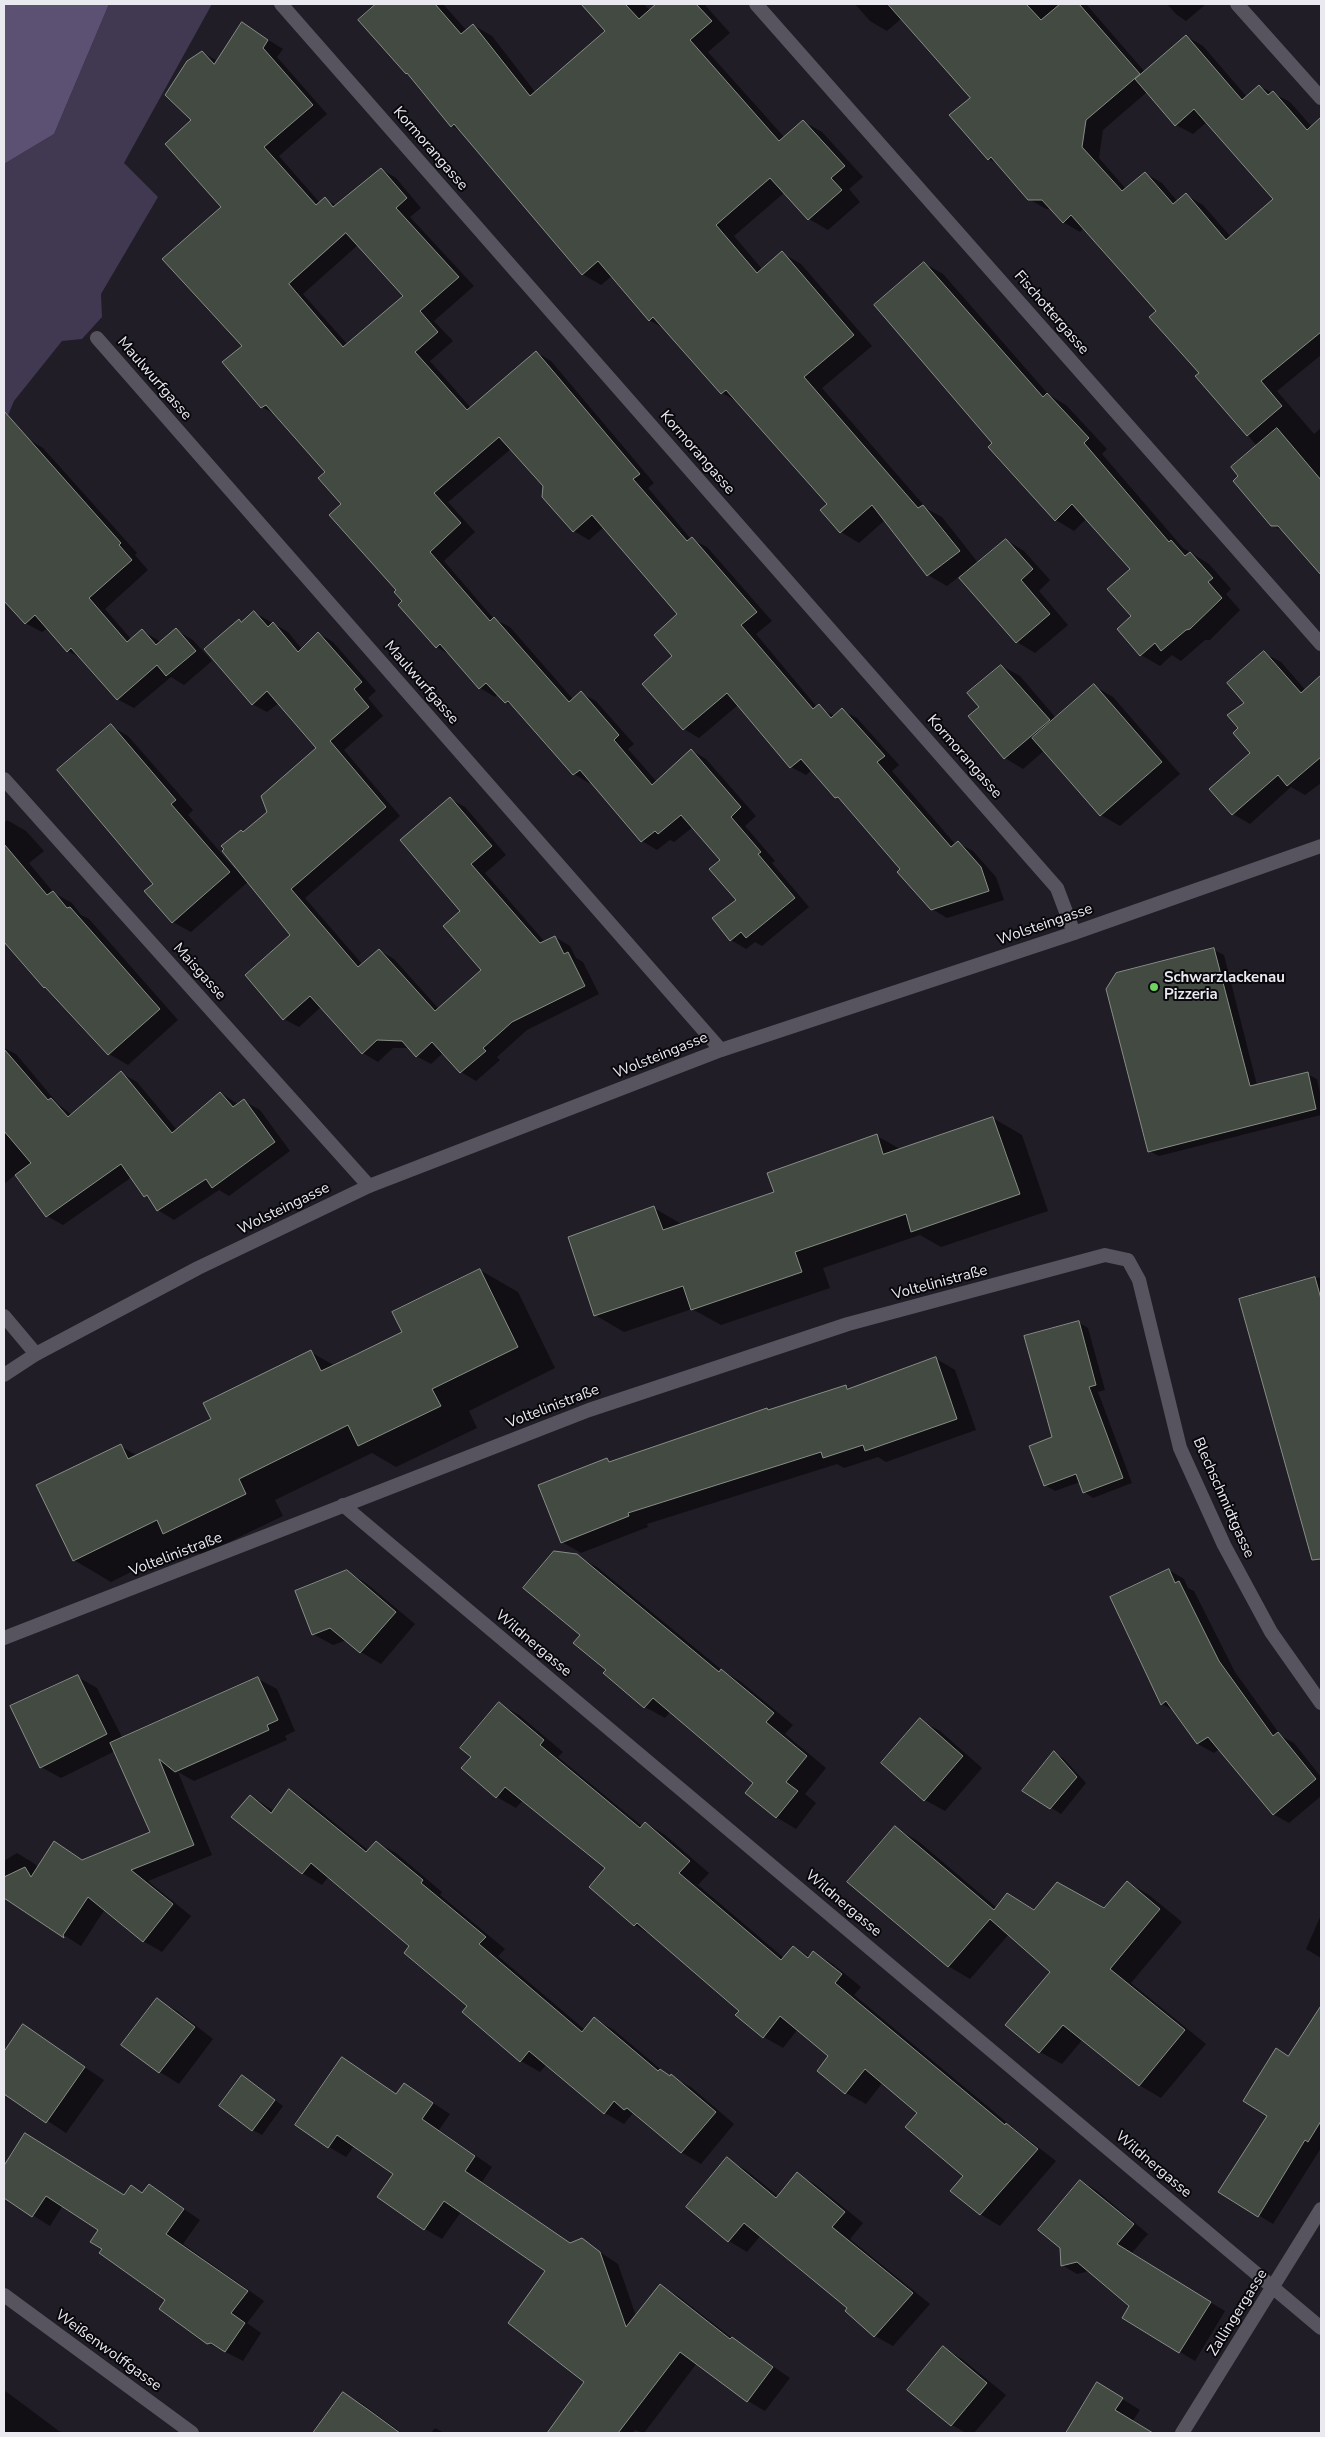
<!DOCTYPE html>
<meta charset="utf-8">
<style>
body{margin:0}
#map{position:relative;width:1325px;height:2437px;overflow:hidden;background:#201d26;font-family:"Nunito Sans",sans-serif}
canvas{display:block}
.frame{position:absolute;inset:0;border:5px solid #ebe9f0;pointer-events:none}
</style>
<div id="map">
<canvas width="1325" height="2437"></canvas>
<div class="frame"></div>
</div>
<script>
const ctx = document.querySelector('canvas').getContext('2d');
ctx.lineJoin = 'round';
function paint(path, color) { ctx.fillStyle = color; ctx.fill(path, 'evenodd'); }
function stroke(path, color, width, dash) { ctx.strokeStyle = color; ctx.lineWidth = width; ctx.lineCap = dash ? 'butt' : 'round'; ctx.setLineDash(dash || []); ctx.stroke(path); }
function write(font, color, halo, rows, align = 'center') {
  ctx.font = font + ' "Nunito Sans",sans-serif'; ctx.lineWidth = 4; ctx.setLineDash([]); ctx.textBaseline = 'middle'; ctx.strokeStyle = halo; ctx.fillStyle = color; for (const [text, x, y, turn = 0] of rows) {
    ctx.save(); ctx.translate(x, y); ctx.rotate((+turn || 0) * Math.PI / 180); ctx.textAlign = isNaN(turn) ? turn : align; if (halo) ctx.strokeText(text, 0, 0); ctx.fillText(text, 0, 0); ctx.restore();
  }
}
paint(new Path2D(`
 M109,4h103l-88,159 34,34 -57,97 1,23 -20,22 -20,2 -48,60 -10,24v-261l50,-30z`), '#413852');
paint(new Path2D(`
 M4,4h105l-55,130 -50,30z`), '#5d5173');
paint(new Path2D(`
 M378,4h65l24,27 6,-6 19,11 44,57 118,62 -54,-139 13,-12h31l6,7 8,-7h46l26,29 -22,19 77,86 18,-17 19,11 41,45 -14,12 11,13 -32,28 -19,-11 -24,-27 -51,44 29,34 19,-17 19,11 71,82 -50,42 105,121 15,8 37,47 27,-24 18,11 26,29 -11,11 29,34 -33,28 -18,-11 -56,-64 5,-3 -2,-2 -17,13 -19,-11 -43,-55 -26,23 -18,-11 -13,-27 -88,-102 -18,-10 -57,-64 -16,-9 -37,-44 -11,9 -19,-11 -120,-142 -10,-6 -41,-51 -51,-55z
 M855,4h152l7,8 10,-8h62l59,68 41,-36 17,10 44,51 12,-11 31,16 22,25 7,-6 2,1v233l-44,36 37,43 7,-6v145l-35,-40 -14,-8 -32,-49 17,-30 -60,-70 4,-3 -43,-62 -74,-83 -4,4 -17,-10 -11,-13h-6l-17,-10 -29,-33 -11,-7 -38,-44 20,-17 -69,-80 -15,13 -17,-10zM1147,92l29,33 17,9 14,-12 68,77 -44,38 -28,-32 -17,-10 -8,7 -16,-19 -17,-10 -19,16 -27,-31 4,-28z
 M1167,4h39l-20,17 -9,-6z
 M257,33l26,16 -6,8 50,57 -48,42 41,47 5,-4 12,7 44,-37 15,9 25,30 -11,9 64,69 -40,35 19,20 -23,20 41,47 65,-56 15,9 103,122 -6,5 43,51 16,8 65,74 -16,13 61,73 18,9 7,-6 15,8 42,47 -7,6 64,74 2,-2 15,8 23,26 8,23 -57,18 -15,-9 -30,-40 -58,-67 -8,-5 -24,-27 -6,5 -15,-8 -53,-62 -39,33 -15,-9 -10,-73 5,-42 -75,-87 -15,13 -15,-9 -30,-46 -33,-36 -63,53 27,30 -31,29 50,58 16,8 63,72 8,-6 15,8 38,43 -6,5 29,33 34,-32 15,9 50,57 -11,10 30,35 -3,2 37,44 -47,39 -7,-4 -9,7 -15,-9 6,-40 -15,-40 -29,-33 -19,15 -4,-2 -13,10 -15,-9 -51,-60 -2,2 -15,-9 -59,-66 -9,-6 -8,-8 -3,3 -15,-9 -28,-32 -15,-9 -33,-46 -62,-97 -16,-32 -48,-56 -16,-9 -38,-45 19,-16 -20,-139 -31,-87 10,-68 15,9zM358,245l47,51 -57,49 -45,-51z
 M924,263l19,11 106,121 17,10 41,44 -5,5 81,94 26,16 22,25 -5,5 14,16 -30,30h-5l-24,21 -9,-6 -12,11 -19,-11 -8,-39 -2,-47 -44,-51 -13,13 -18,-11 -63,-77z
 M27,438l16,10 94,105 -2,2 13,15 -43,39 27,31 11,-9 18,11 15,-12 17,10 19,21 -28,24 -13,-8 -37,31 -17,-9 -33,-39 -16,-9 -20,-23 -6,4 -17,-9 -21,-24v-35l33,-30 -33,-38v-32z
 M254,612l34,20 14,17 16,-16 15,9 43,49 -8,7 15,18 -39,34 56,66 -95,82 58,67 16,-15 15,9 45,50 43,-39 -20,-59 -12,-112 15,8 41,48 -21,18 60,69 10,-5 15,9 6,12 7,4 16,32 -72,36 -30,27 3,3 -24,21 -15,-9 -18,-19 -12,11 -15,-8 -6,-8h-17l-15,14 -15,-9 -42,-46 -22,20 -15,-8 8,-84 -44,-53 -57,50 -18,-10 -19,-38 -43,-158 17,10 65,74 -5,5 47,54 9,-36 25,-21 49,-64 -39,-45 -12,9 -15,-8 -13,-84 3,3z
 M1264,653l17,9 40,46v75l-16,12 -14,-8 -41,37 -17,-10 19,-61 -12,-25 6,-25z
 M1002,666l18,10 36,42 38,-32 19,11 67,77 -60,52 -19,-11 -56,-65 -22,19 -18,-11 -36,-42 12,-9z
 M7,820l19,11 18,20 -15,12 25,30 18,10 9,12 8,4 89,101 -50,45 -19,-11 -58,-63 -7,-4 -40,-46v-118z
 M1214,950l10,5 33,130 50,-11 10,5 4,19v17l-162,41 -10,-5z
 M4,1048l12,6 42,50 14,11 49,-42 16,9 40,48 44,-37 18,12 5,-4 16,9 30,41 -61,45 -10,-6 -45,30 -16,-10 -26,-33 -69,48 -16,-9 -31,-42 -12,10z
 M993,1118l29,17 26,76 -107,36 -21,-12 -97,33 7,20 -109,37 -29,-16 -68,23 -29,-17 59,-107 29,17 93,-32 101,-57 23,13z
 M480,1270l38,22 37,76 -86,43 8,17 -81,39 -24,-14 -97,47 8,16 -81,39 -17,-10 -74,37 -37,-22 46,-114 18,10 75,-36 98,-68 24,14 68,-34z
 M1321,1277v240l-3,1 -78,-219z
 M1078,1322l10,6 17,62 -7,2 34,91 -39,15 -9,-6 -4,-10 -25,9 -10,-6z
 M935,1358l20,12 21,60 -90,32 -8,-5 -34,11 -7,-4 -190,60 1,3 -67,26 -19,-11 45,-82 5,2 234,-76 5,3z
 M576,1556l21,11 126,104 18,11 52,43 -8,9 41,34 -21,26 11,9 -20,26 -20,-12 -21,-34 -85,-71 -5,6 -20,-11 -40,-34 3,-3 -26,-35z
 M1169,1570l15,9 4,9 6,3 41,81 46,64 13,7 27,34v19l-32,27 -16,-9 -54,-65 -5,4 -16,-9 -24,-33 -12,-7 -50,-107z
 M346,1571l20,12 49,41 -34,40 -20,-12 -14,-12 -14,5 -20,-11z
 M78,1677l19,11 26,51 135,-60 19,10 18,42 -10,5 2,4 -93,41 -16,-9 34,83 -64,26 43,35 -29,36 -19,-11 -38,-32 -24,37 -77,-49v-36l13,-8 18,11 3,4 16,-25 29,17 69,-28 -37,-81 -54,27 -20,-11z
 M500,1704l19,11 44,37 -5,5 85,70 3,-4 19,12 44,38 -11,12 86,73 9,-11 17,10 4,-4 19,11 28,23 -7,8 163,136 39,30 -56,65 -20,-12 -15,-39 -46,-63 -36,-30 -17,22 -20,-11 -16,-37 -32,-27 -15,19 -19,-11 -23,-26 -87,-74 -19,-12 -28,-57 -84,-68 -7,8 -19,-11 -25,-41z
 M920,1720l20,11 42,37 -37,43 -20,-11 -42,-37z
 M1054,1753l9,5 23,25 -25,31 -37,-24z
 M290,1791l19,11 60,49 7,-9 20,11 46,39 -2,3 65,54 -7,7 87,74 10,-11 19,11 51,43 26,14 43,37 -33,40 -20,-12 -48,-39 -9,11 -19,-11 -58,-49 -7,8 -19,-11 -110,-115 -82,-70 -7,9 -20,-12 -51,-77 23,15z
 M896,1828l22,13 79,67 11,-14 28,17 68,-2 23,-27 22,13 33,27 -51,61 75,61 -45,54 -22,-13 -56,-46 -21,25 -22,-12 12,-81 -43,-37 -39,45 -22,-13z
 M1321,1915v43l-15,-9z
 M157,2000l20,11 36,28 -34,45 -19,-12 -37,-27z
 M1321,2008v140l-48,76 -53,-32 48,-77 21,-58z
 M23,2026l81,54 -38,53 -62,-41v-38z
 M342,2059l55,35 7,-10 46,30 -11,16 53,37 -10,15 89,62 11,-4 36,24 18,52 24,-30 18,10 54,42 58,40 -25,33 -17,-10 -51,-38 -53,70 -9,-3 -2,3h-84l37,-52 -40,-111 -85,-58 -19,27 -17,-10 -30,-55 -41,-28 -8,11 -17,-10z
 M251,2082l32,24 -21,29 -9,-5z
 M26,2134l99,62 6,-9 12,6 6,-8 51,35 -17,24 81,57 -17,22 14,10 -18,28 -35,-18 -42,-44 -63,-50 -3,-19 -37,-25 -13,21 -46,-29v-29z
 M727,2159l19,11 32,26 19,-22 19,11 47,38 -13,16 80,65 -37,42 -18,-10 -26,-28 -88,-73 -14,17 -18,-11z
 M1081,2181l15,9 52,44 -17,20 94,57 -30,50 -71,-43 7,-12 -41,-35 -13,3 -15,-9z
 M943,2347l19,12 44,36 -32,38h-8l-14,-8 -44,-36z
 M1098,2384l42,26 -8,12 17,10 -1,1h-80z
 M4,2390l55,41 6,2h-61z
 M343,2393l18,10 41,30h-64l-16,-11z
 M435,2428l9,5h-13z`), '#0007');
const building = new Path2D(`
 M376,4h59l26,30 12,-10 57,72 75,-65 -24,-27h44l14,15 17,-15h40l16,17 -22,19 89,101 24,-21 42,46 -14,12 11,12 -34,30 -38,-42 -54,47 41,48 25,-22 72,84 -50,42 114,131 5,-3 37,46 -33,25 -55,-71 -32,28 -20,-23 7,-6 -101,-114 -5,4 -68,-77 -4,4 -51,-60 -16,14 -128,-151 -3,3 -44,-54 -1,1 -48,-54z
 M888,4h138l15,16 19,-16h19l61,70 -54,46 -4,27 40,44 23,-19 28,32 13,-11 40,47 47,-41 -79,-90 -19,17 -40,-47 51,-44 56,65 17,-15 9,10 5,-4 34,39 14,-13v215l-60,49 21,25 -35,30 -52,-60 4,-3 -50,-56 7,-6 -85,-96 -8,8 -21,-23h-14l-37,-43 -3,3 -39,-45 21,-17z
 M242,22l26,18 -5,8 50,57 -49,42 52,58 9,-8 8,10 48,-39 26,30 -11,10 63,69 -39,34 18,21 -23,20 52,58 69,-59 104,123 -7,5 54,62 5,-4 65,75 -16,13 72,84 6,-5 12,14 11,-10 43,48 -8,6 74,85 7,-6 23,26 8,24 -58,19 -34,-38 3,-3 -62,-72 -3,1 -34,-39 -11,9 -63,-75 -44,37 -41,-46 30,-28 -18,-21 23,-21 -85,-99 -19,17 -31,-35 1,-11 -44,-49 -65,56 27,30 -31,29 60,69 4,-4 75,85 12,-11 38,44 -5,5 38,45 39,-36 50,58 -10,10 30,35 -3,2 37,44 -49,40 -5,-6 -11,9 -18,-23 24,-18 -27,-31 11,-9 -39,-45 -23,19 -3,-3 -14,11 -61,-72 -7,5 -65,-74 -3,2 -19,-20 -7,6 -39,-45 -4,4 -38,-43 4,-4 -8,-9 2,-2 -67,-75 12,-11 -23,-26 7,-6 -59,-67 -5,3 -39,-46 20,-16 -80,-87 59,-52 -56,-63 26,-24 -26,-25 22,-34 15,-10 12,13zM346,233l57,63 -60,51 -54,-63z
 M924,262l119,135 4,-4 42,45 -5,5 85,99 2,-2 14,16 5,-4 23,26 -5,4 14,16 -32,31 -4,1 -25,21 -6,-8 -15,13 -23,-27 14,-13 -24,-27 23,-20 -58,-65 -17,17 -67,-74 4,-4 -118,-138z
 M4,411l117,132 -2,2 13,15 -43,38 38,44 15,-13 14,16 20,-17 20,23 -30,25 -9,-11 -40,35 -46,-52 -4,4 -32,-37 -10,9 -21,-23z
 M1277,428l44,52v95l-43,-49h-7l-38,-45 5,-5 -7,-9z
 M1006,539l27,30 -12,11 29,34 -34,29 -57,-65z
 M254,611l14,16 5,-5 25,30 20,-20 44,50 -8,7 15,18 -39,34 56,66 -95,82 67,78 21,-18 56,62 46,-41 -38,-44 17,-15 -60,-71 50,-43 42,49 -21,18 69,79 15,-7 9,18 4,-2 17,34 -73,36 -29,26 3,3 -26,22 -28,-31 -16,15 -14,-16 -25,-1 -15,14 -52,-58 -27,24 -38,-45 45,-40 -68,-84 2,-2 -3,-3 20,-16 2,2 24,-20 -6,-16 55,-48 -49,-57 -15,14 -48,-56 35,-30 2,3z
 M1264,651l37,42 20,-18v82l-34,29 -9,-11 -46,40 -23,-26 41,-36 -17,-20 5,-5 -11,-13 17,-12 -17,-20z
 M1001,665l49,55 -46,39 -36,-43 11,-9 -12,-14z
 M1094,684l68,78 -62,54 -68,-78z
 M111,724l65,76 -5,4 59,68 -58,51 -28,-32 9,-7 -96,-114z
 M4,844l43,51 6,-4 14,17 3,-1 90,102 -52,46 -63,-68 -1,1 -40,-46z
 M1214,948l36,138 58,-14 8,37 -168,43 -42,-163 10,-16z
 M4,1049l44,51 3,-2 17,19 53,-46 51,62 48,-41 13,15 11,-8 31,43 -63,46 -6,-9 -49,32 -10,-16 -3,2 -23,-33 -75,53 -31,-42 16,-12 -27,-32z
 M993,1117l27,77 -109,38 -5,-18 -111,38 7,20 -111,38 -8,-24 -89,30 -26,-79 86,-31 9,24 111,-38 -7,-19 110,-39 6,20z
 M480,1269l38,78 -86,42 9,17 -83,40 -10,-21 -109,54 7,15 -83,40 -6,-14 -84,41 -37,-76 85,-41 7,15 83,-40 -8,-16 108,-53 10,21 34,-16 47,-23 -10,-20z
 M1315,1277l6,22v260l-9,1 -73,-261z
 M1079,1321l17,64 -7,2 34,91 -40,15 -7,-19 -32,12 -15,-40 23,-9 -28,-101z
 M936,1357l21,62 -92,32 -2,-6 -40,13 -2,-6 -193,61 1,3 -68,27 -23,-58 69,-27 2,4 158,-54 1,2 78,-25 1,4z
 M554,1551l23,3 142,118 2,-3 53,44 -8,9 41,34 -21,26 12,9 -22,27 -31,-25 8,-10 -100,-85 -9,10 -41,-35 3,-3 -33,-27 7,-8 -57,-47z
 M1169,1569l6,14 4,-2 40,80 54,75 5,-4 38,47 -43,36 -65,-78 -11,7 -31,-43 -5,4 -51,-108z
 M347,1570l49,42 -36,41 -30,-25 -18,7 -17,-44z
 M78,1675l29,59 -67,34 -30,-62z
 M258,1677l20,43 -11,5 2,5 -94,42 -16,-13 35,86 -63,25 42,34 -30,38 -55,-45 -25,38 1,3 -60,-40v-21l21,-10 6,10 23,-36 28,19 68,-28 -40,-89z
 M499,1702l45,38 -4,5 100,83 5,-6 45,39 -11,12 102,87 12,-14 15,12 5,-7 29,23 -7,9 170,142 1,-2 32,26 -58,66 -30,-24 13,-15 -58,-49 12,-14 -52,-44 -20,25 -28,-23 11,-15 -48,-40 -17,22 -28,-23 4,-4 -102,-88 -3,3 -45,-39 16,-19 -100,-81 -9,11 -35,-30 10,-11 -11,-9z
 M920,1718l43,38 -39,45 -43,-38z
 M1054,1751l23,26 -27,32 -28,-18z
 M289,1789l77,63 10,-11 47,39 -2,3 65,54 -7,7 103,88 12,-15 64,54 2,-2 10,7 1,-2 45,38 -35,41 -54,-45 -3,2 -10,-9 -10,13 -75,-63 -9,11 -58,-50 5,-6 -63,-53 5,-7 -98,-83 -9,11 -71,-57 19,-22 21,18z
 M895,1826l99,84 13,-17 27,17 23,-28 47,26 23,-27 33,28 -50,60 75,61 -46,56 -76,-61 -24,28 -34,-28 45,-53 -60,-53 -42,48 -101,-85z
 M157,1998l38,29 -36,46 -38,-28z
 M1321,2006v115l-13,21 -3,-2 -47,77 -40,-25 49,-76 -24,-15 33,-53 12,8z
 M23,2024l62,43 -39,56 -42,-29v-42z
 M342,2057l54,37 8,-11 29,20 -11,16 53,37 -10,15 105,72 12,-5 18,14 26,75 34,-43 70,55 2,-2 41,30 -26,35 -67,-50 -62,81h-71l37,-51 -76,-59 37,-52 -101,-70 -20,29 -47,-33 16,-23 -56,-39 -9,13 -33,-23z
 M242,2075l33,25 -23,31 -33,-25z
 M25,2133l99,62 7,-10 11,8 7,-9 35,25 -18,25 82,57 -17,22 14,10 -20,29 -14,-9 -4,1 -48,-35 6,-9 -66,-47 3,-4 -12,-7 8,-12 -52,-34 -14,21 -28,-19v-32z
 M727,2157l49,41 21,-26 48,40 -13,15 81,66 -39,44 -29,-26 2,-3 -103,-85 -16,19 -42,-35z
 M1080,2180l54,44 -17,20 94,58 -32,51 -57,-35 7,-12 -52,-44 -16,4 -1,-18 -22,-18z
 M943,2346l44,37 -36,43 -44,-36z
 M1097,2382l26,16 -8,12 38,23h-87z
 M343,2392l27,19 30,22h-87z`);
paint(building, '#434a42');
stroke(building, '#858e84', 1);
stroke(new Path2D(`
 M281,4l776,884 17,45
 M756,4l565,640
 M1237,4l84,94
 M97,338l624,712
 M4,779l365,407
 M4,1316l32,38
 M343,1505l978,823
 M4,1638l585,-228 259,-86 257,-69 23,5 11,20 41,168 44,97 47,87 50,71
 M1182,2433l139,-224`), '#58545f', 14);
stroke(new Path2D(`
 M4,1375l32,-21 162,-86 171,-82 352,-136 353,-117 247,-87
 M4,2295l188,138`), '#58545f', 14);
for (const [x, y, r, color] of [
 [1154,987,5,"#6ed361"]
]) { const dot = new Path2D(); dot.arc(x, y, r, 0, 2 * Math.PI); ctx.fillStyle = color; ctx.fill(dot); stroke(dot, '#09080c', 2); }
write('15px', '#ebe9f0', '#09080c', [
 ["Kormorangasse",430,149,49],
 ["Fischottergasse",1051,313,49],
 ["Maulwurfgasse",154,379,49],
 ["Kormorangasse",697,453,49],
 ["Maulwurfgasse",421,683,49],
 ["Kormorangasse",964,757,49],
 ["Wolsteingasse",1045,925,-19],
 ["Maisgasse",199,972,48],
 ["Wolsteingasse",661,1056,-22],
 ["Wolsteingasse",284,1209,-26],
 ["Voltelinistraße",940,1283,-15],
 ["Voltelinistraße",553,1407,-21],
 ["Blechschmidtgasse",1223,1498,66],
 ["Voltelinistraße",176,1555,-21],
 ["Wildnergasse",533,1644,40],
 ["Wildnergasse",843,1904,40],
 ["Wildnergasse",1153,2165,40],
 ["Zallingergasse",1238,2313,-58],
 ["Weißenwolffgasse",108,2351,36]
]);
write('bold 15px', '#ebe9f0', '#09080c', [
 ["Schwarzlackenau",1164,978],
 ["Pizzeria",1164,995]
], 'left');
</script>
